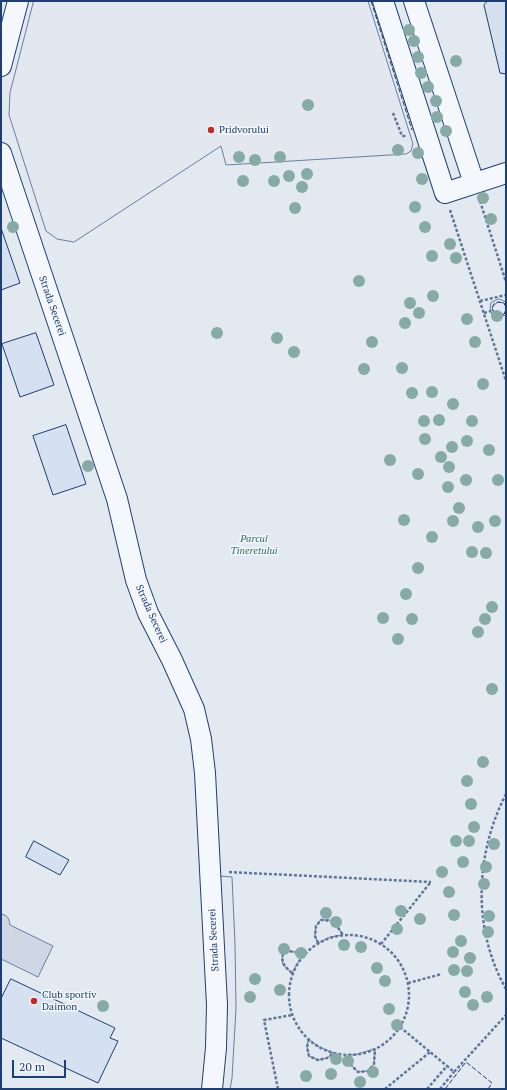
<!DOCTYPE html>
<style>
body{margin:0}
#map{position:relative;width:507px;height:1090px;overflow:hidden;background:#f4f7fb;font-family:"PT Serif",serif}
canvas{display:block}
.frame{position:absolute;inset:0;border:2px solid #1d3f73;pointer-events:none}
.scale{position:absolute;left:12px;top:1060px;width:54px;height:18px;box-sizing:border-box;border:2px solid #1d3f73;border-top:0;padding-left:5px;font-size:12px;line-height:14px;white-space:nowrap;color:#1d3f73;-webkit-text-stroke:3px #f4f7fb;paint-order:stroke}
</style>
<div id="map">
<canvas width="507" height="1090"></canvas>
<div class="frame"></div>
<div class="scale">20 m</div>
</div>
<script>
const ctx = document.querySelector('canvas').getContext('2d');
ctx.lineJoin = 'round';
function paint(path, color) { ctx.fillStyle = color; ctx.fill(path, 'evenodd'); }
function stroke(path, color, width, dash) { ctx.strokeStyle = color; ctx.lineWidth = width; ctx.lineCap = dash ? 'butt' : 'round'; ctx.setLineDash(dash || []); ctx.stroke(path); }
function write(font, color, halo, rows, align = 'center') {
  ctx.font = font + ' "PT Serif",serif'; ctx.lineWidth = 3; ctx.setLineDash([]); ctx.textBaseline = 'middle'; ctx.strokeStyle = halo; ctx.fillStyle = color; for (const [text, x, y, turn = 0] of rows) {
    ctx.save(); ctx.translate(x, y); ctx.rotate((+turn || 0) * Math.PI / 180); ctx.textAlign = isNaN(turn) ? turn : align; if (halo) ctx.strokeText(text, 0, 0); ctx.fillText(text, 0, 0); ctx.restore();
  }
}
const green = new Path2D(`
 M1,1h505v1088h-505z`);
paint(green, '#e3e9f0');
stroke(green, '#687fa3', 1);
const parking = new Path2D(`
 M34,1h334l45,143 -2,7 -5,3 -180,11 -5,-19 -147,96 -17,-3 -11,-8 -37,-116 1,-22z
 M499,299l7,3v5l-2,-4 -6,-1 -5,4 -1,4 3,4 4,1 5,-1 2,-4v5l-13,3 -3,-10 1,-5z
 M218,876l14,1 3,67 1,64 -4,70 -2,11h-13z
 M321,920h9l6,5 7,10 -13,2 -12,6 -3,-7 1,-10z
 M288,951l7,1 6,5 -9,16 -9,-8 -1,-6 1,-5z
 M309,1039l8,7 17,7 -7,5 -9,2 -9,-4 -2,-9z
 M375,1049l-1,15 -6,7 -10,1 -8,-8 -1,-10 5,1z`);
paint(parking, '#e3e8f0');
stroke(parking, '#687fa3', 1);
const water = new Path2D(`
 M1,914c7,1 8,5 9,11l43,21 -15,31 -37,-18z`);
paint(water, '#cfd7e4');
stroke(water, '#687fa3', 1);
const building = new Path2D(`
 M488,1h18v73l-6,-1 -16,-68z
 M1,228l19,55 -19,7z
 M36,333l18,52 -34,12 -18,-53z
 M66,425l20,59 -33,11 -20,-59z
 M34,841l35,19 -9,15 -34,-18z
 M11,979l104,49 -5,10 8,3 -20,42 -97,-45v-39z`);
paint(building, '#d5e0f0');
stroke(building, '#1d3f73', 1);
const minor = new Path2D(`
 M383,1l62,192 61,-20
 M414,1l60,182
 M1,66l17,-65
 M1,153l116,346 19,81 12,33 24,47 22,49 7,30 4,34 12,232 -1,43 -4,41`);
stroke(minor, '#1d3f73', 22);
stroke(new Path2D(`
 M393,113l9,23h5
 M480,201l26,81
 M450,210l56,171
 M480,301l26,-6
 M484,313l7,-2
 M506,794c-31,60 -34,135 0,195
 M229,872l202,10
 M289 995a60 60 0 1 1 120 0a60 60 0 1 1-120 0Z
 M318,943l-3,-7 1,-10 5,-6c13,0 15,5 22,15
 M381,944l49,-61
 M292,973c-7,-6 -11,-10 -9,-19l5,-3 7,1 6,5
 M408,983l34,-9
 M400,1027l47,39
 M309,1039l-2,8 2,9 9,4 9,-2 7,-5
 M349,1054l1,10 8,8 10,-1 6,-7 1,-15
 M278,1089l-14,-69 28,-5
 M385,1089l45,-37
 M427,1089l20,-23 7,6 52,-57
 M440,1089l14,-17`), '#5e769c', 2.5, [3, 2]);
stroke(minor, '#f4f7fb', 20);
stroke(new Path2D(`
 M371,1l41,129
 M506,307l-2,-4 -6,-1 -4,2 -2,4 3,6 4,1 5,-1 2,-4
 M445,1089l21,-27 26,21 -4,6`), '#1d3f73', 1, [5, 2]);
ctx.fillStyle = '#86aba6';
for (const [x, y] of [
 [409,30],
 [414,41],
 [418,57],
 [456,61],
 [421,73],
 [428,87],
 [436,101],
 [308,105],
 [437,117],
 [446,131],
 [398,150],
 [418,153],
 [239,157],
 [280,157],
 [255,160],
 [307,174],
 [289,176],
 [422,179],
 [243,181],
 [274,181],
 [302,187],
 [483,198],
 [415,207],
 [295,208],
 [491,219],
 [13,227],
 [425,227],
 [450,244],
 [432,256],
 [456,258],
 [359,281],
 [433,296],
 [410,303],
 [419,313],
 [497,316],
 [467,319],
 [405,323],
 [217,333],
 [277,338],
 [372,342],
 [475,342],
 [294,352],
 [402,368],
 [364,369],
 [483,384],
 [432,392],
 [412,393],
 [453,404],
 [439,420],
 [424,421],
 [472,421],
 [425,439],
 [467,441],
 [452,447],
 [489,450],
 [441,457],
 [390,460],
 [88,466],
 [449,467],
 [418,474],
 [466,480],
 [498,480],
 [448,487],
 [459,508],
 [404,520],
 [453,521],
 [495,521],
 [478,527],
 [432,537],
 [472,552],
 [486,553],
 [418,568],
 [406,594],
 [492,607],
 [383,618],
 [412,619],
 [485,619],
 [478,632],
 [398,639],
 [492,689],
 [483,762],
 [467,781],
 [471,804],
 [474,827],
 [456,841],
 [469,841],
 [494,844],
 [463,862],
 [486,867],
 [442,872],
 [484,884],
 [449,892],
 [401,911],
 [326,913],
 [454,915],
 [489,916],
 [420,919],
 [336,922],
 [397,929],
 [488,932],
 [461,941],
 [344,945],
 [361,947],
 [284,949],
 [453,952],
 [301,953],
 [470,958],
 [377,968],
 [454,970],
 [467,971],
 [255,979],
 [385,981],
 [280,990],
 [465,992],
 [250,997],
 [487,997],
 [473,1005],
 [103,1006],
 [389,1009],
 [397,1025],
 [336,1059],
 [348,1061],
 [373,1072],
 [331,1074],
 [306,1076],
 [360,1082]
]) { ctx.beginPath(); ctx.arc(x, y, 6, 0, 2 * Math.PI); ctx.fill(); }
for (const [x, y, r, color] of [
 [211,130,4,"#c62828"],
 [34,1001,4,"#c62828"]
]) { const dot = new Path2D(); dot.arc(x, y, r, 0, 2 * Math.PI); ctx.fillStyle = color; ctx.fill(dot); stroke(dot, '#f4f7fb', 1.5); }
write('10px', '#1d3f73', '#f4f7fb', [
 ["Pridvorului",219,130],
 ["Club sportiv",42,995],
 ["Daimon",42,1007]
], 'left');
write('10px', '#1d3f73', '#f4f7fb', [
 ["Strada Secerei",52,306,71],
 ["Strada Secerei",151,614,66],
 ["Strada Secerei",214,940,-93]
]);
write('italic 10px', '#2c6c60', '#f4f7fb', [
 ["Parcul",254,539],
 ["Tineretului",254,551]
]);
</script>
